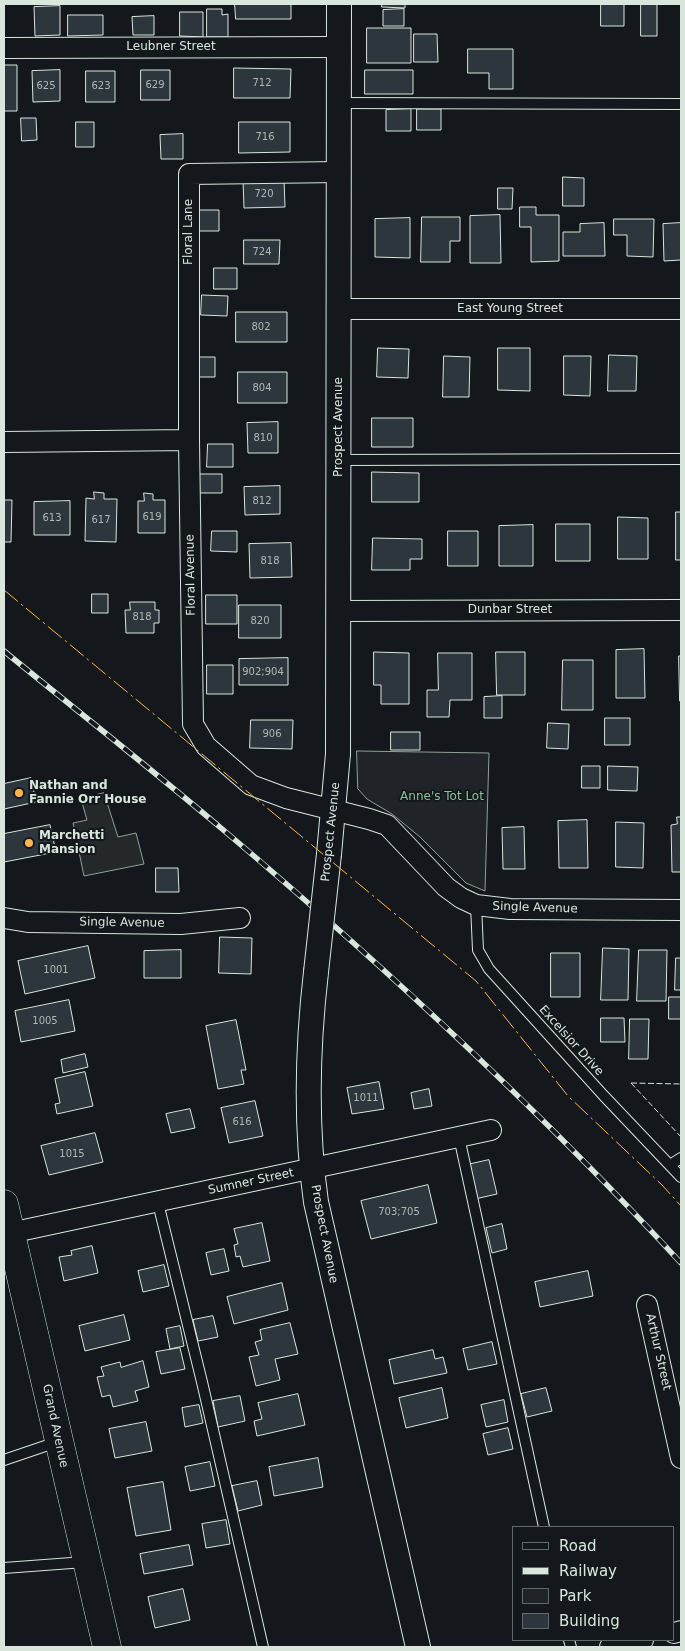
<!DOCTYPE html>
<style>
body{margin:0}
#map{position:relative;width:685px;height:1651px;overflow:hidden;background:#14181c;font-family:"DejaVu Sans",sans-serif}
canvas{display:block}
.frame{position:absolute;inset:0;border:5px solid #d8e6dc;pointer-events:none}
.legend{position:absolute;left:512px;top:1526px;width:162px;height:115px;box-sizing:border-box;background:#14181c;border:1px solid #626a69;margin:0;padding:6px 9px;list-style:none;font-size:15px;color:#d8e6dc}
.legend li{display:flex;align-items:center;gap:10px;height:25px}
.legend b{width:25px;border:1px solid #626a69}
</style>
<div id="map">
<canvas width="685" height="1651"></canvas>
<div class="frame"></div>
<ul class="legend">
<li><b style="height:6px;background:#14181c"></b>Road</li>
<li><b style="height:6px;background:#d8e6dc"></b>Railway</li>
<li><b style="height:14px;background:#202428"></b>Park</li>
<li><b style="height:14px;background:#2c363c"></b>Building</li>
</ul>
</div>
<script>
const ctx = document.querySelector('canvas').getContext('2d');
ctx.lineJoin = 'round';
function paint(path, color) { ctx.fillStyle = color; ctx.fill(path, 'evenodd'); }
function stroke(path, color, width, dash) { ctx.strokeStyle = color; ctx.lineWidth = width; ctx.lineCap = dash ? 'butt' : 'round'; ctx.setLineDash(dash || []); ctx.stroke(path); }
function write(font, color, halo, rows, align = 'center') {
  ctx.font = font + ' "DejaVu Sans",sans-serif'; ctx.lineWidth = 4; ctx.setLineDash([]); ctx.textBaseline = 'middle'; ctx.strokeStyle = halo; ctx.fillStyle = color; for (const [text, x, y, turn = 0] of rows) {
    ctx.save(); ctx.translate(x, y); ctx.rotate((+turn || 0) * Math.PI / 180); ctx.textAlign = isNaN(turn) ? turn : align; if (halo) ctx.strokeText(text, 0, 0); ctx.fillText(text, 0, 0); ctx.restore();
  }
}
const green = new Path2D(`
 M357,751l132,2 -4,138 -19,-8 -46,-46 -28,-23 -25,-15 -9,-10z`);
paint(green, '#202428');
stroke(green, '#939e99', 1);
const parking = new Path2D(`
 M104,793l14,44 18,-4 8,31 -60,12 -11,-53 14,-3 -6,-21z`);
paint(parking, '#24282b');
stroke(parking, '#939e99', 1);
const building = new Path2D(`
 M235,4h56v15h-55z
 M382,4h23v4l-23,-1z
 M601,4h23v22h-23z
 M641,4h16v32h-16z
 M60,6v29l-25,1 -1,-29z
 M207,9h15v6l6,-1v23h-21z
 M404,9v17h-21v-16z
 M180,12h23v25l-23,-1z
 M68,15h35v20l-35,1z
 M154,16v19h-21l-1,-18z
 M367,28h44v35h-44z
 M414,34h23l1,28h-24z
 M468,49h45v40h-24v-16h-21z
 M4,65h13v46h-13z
 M234,68l57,1 -1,29h-56z
 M60,70v31l-27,1 -1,-31z
 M141,70h29v30h-29z
 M365,70h48v24h-48z
 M86,71h29v31h-29z
 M411,109v22h-25v-21z
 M417,109h24v21h-24z
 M21,118h15l1,22 -15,1z
 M76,122h18v25h-18z
 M239,122h51v30l-51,1z
 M183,134v25h-22l-1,-24z
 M563,177l21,1v28h-21z
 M284,179l1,28 -41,1 -1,-28z
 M498,188h15l-1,21h-14z
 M520,207h16v8h23v46l-28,1v-35h-11z
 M197,210h22v21h-22z
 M500,215l1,48h-31v-47z
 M422,217h38v24h-10v21h-29z
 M410,218v40l-35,-1v-38z
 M614,219h40l-1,38 -26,-1v-21h-13z
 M604,223l1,33h-42v-24h17v-8z
 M681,223v37l-17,1 -1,-37z
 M244,240h36l-1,24h-35z
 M214,268h23v21h-23z
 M202,295l26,1 -1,20 -26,-1z
 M236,312h51v30h-51z
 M378,348l31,1 -1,29 -31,-1z
 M498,348h32v43l-32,-1z
 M609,355l28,1 -1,35h-28z
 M444,356l26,1 -1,40h-26z
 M564,356h27l-1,40 -26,-1z
 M195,357h20v20h-20z
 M238,372h49v31h-49z
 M372,418h41v29h-41z
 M278,422v31h-30l-1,-30z
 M208,444h25v23h-26z
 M372,472l47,1v29h-47z
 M198,474h24v19h-24z
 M280,486v28l-35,1 -1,-28z
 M94,492l10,1v6h13l-1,43 -31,-1 1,-43 8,1z
 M144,493l9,1v6h12v33h-27v-32h6z
 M4,500h8l-1,42h-7z
 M70,501v34h-36v-33z
 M676,512h5v48h-5z
 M618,517l30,1v41h-30z
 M556,524h34v37h-34z
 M533,525v41h-34v-40z
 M212,531h25v21l-26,-1z
 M448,531h30v35h-30z
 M373,538l49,1v20h-12v11h-38z
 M291,543l1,34 -42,1 -1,-34z
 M92,594h16v19h-16z
 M206,595h31v29h-31z
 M130,602h25v8h4v13h-5v10h-28l-1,-23h5z
 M239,605h42v33h-42z
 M644,649l1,49h-29v-48z
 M374,652l35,1v51h-28v-19h-7z
 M496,652h29v43h-28z
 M438,653h34v47h-22l-1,17h-22v-27h11z
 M679,656h2v45h-1z
 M288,658v27h-49v-26z
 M563,660h30v50h-31z
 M207,665h26v29h-26z
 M502,696v22h-18v-21z
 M605,718h25v27h-25z
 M251,720h42l-1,29 -42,-1z
 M548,723l21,1 -1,25 -21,-1z
 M391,732h29v18h-29z
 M582,766h18v22h-18z
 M608,766l30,1 -1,24 -29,-1z
 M31,778l5,24 -32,7v-25z
 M677,817h4v55h-9l-1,-47 6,-1z
 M587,820l1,48h-29l-1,-47z
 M616,822l28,1 -1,45 -27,-1z
 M50,825l6,27 -52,10v-28z
 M524,827l1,42h-22l-1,-41z
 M156,868h22l1,24h-23z
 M220,937l32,1 -1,36 -32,-1z
 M88,946l7,32 -70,16 -7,-33z
 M603,948l26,1 -1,51h-27z
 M181,950v28h-37v-27z
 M639,950h28l-1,51h-29z
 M551,953h29v44h-29z
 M676,958h5v32h-6z
 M669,997h12v22h-12z
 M69,1000l6,31 -54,11 -6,-31z
 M601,1018h23l1,24h-24z
 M630,1019h19l-1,40h-19z
 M236,1020l10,50h-5l3,14 -26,5 -12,-63z
 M85,1054l3,13 -25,6 -2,-13z
 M85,1072l8,34 -36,8 -2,-10 5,-1 -5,-24z
 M379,1082l5,27 -32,5 -5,-26z
 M429,1089l3,17 -18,3 -3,-16z
 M255,1101l8,35 -34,7 -8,-35z
 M190,1109l5,19 -24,5 -5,-19z
 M95,1133l8,29 -54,13 -8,-29z
 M489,1160l8,34 -22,5 -8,-34z
 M428,1185l9,38 -66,16 -10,-38z
 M262,1223l8,38 -27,6 -3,-11 -4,1 -2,-12 4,-1 -4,-15z
 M502,1224l5,25 -15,4 -6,-25z
 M92,1246l6,27 -34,8 -5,-24 13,-2 -1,-4z
 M224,1249l5,22 -18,4 -5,-22z
 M164,1265l5,21 -26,6 -5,-21z
 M588,1271l5,25 -53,11 -5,-25z
 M282,1283l6,27 -54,14 -7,-27z
 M124,1315l6,25 -45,11 -6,-25z
 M213,1316l5,21 -20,4 -5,-21z
 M290,1323l8,31 -23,5 5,21 -24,6 -7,-29 10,-2 -4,-13 7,-2 -2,-10z
 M180,1326l4,20 -14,3 -4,-20z
 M492,1342l5,22 -29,6 -5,-21z
 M180,1348l5,21 -24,5 -5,-22z
 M433,1350l2,9 8,-2 4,16 -53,11 -5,-24z
 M143,1361l6,26 -14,4 3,10 -25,6 -3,-12 -8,2 -5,-20 7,-1 -3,-9 19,-5 1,5z
 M442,1388l6,30 -42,10 -7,-30z
 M546,1388l6,23 -25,6 -6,-23z
 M298,1394l7,31 -48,11 -3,-15 8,-2 -4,-16z
 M240,1396l5,25 -27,6 -5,-26z
 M504,1400l4,22 -22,5 -5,-22z
 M199,1405l4,18 -18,4 -3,-19z
 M146,1422l6,29 -37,7 -6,-29z
 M508,1428l5,21 -25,6 -5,-21z
 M318,1458l5,29 -49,9 -5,-29z
 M210,1462l5,24 -25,5 -5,-24z
 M257,1481l5,24 -24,6 -6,-25z
 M163,1482l8,48 -35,6 -9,-48z
 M226,1520l4,24 -24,4 -4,-24z
 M189,1545l4,20 -49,9 -4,-20z
 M183,1589l7,31 -35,8 -7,-31z`);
paint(building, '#2c363c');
stroke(building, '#d8e6dc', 1);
const service = new Path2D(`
 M339,103l342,1
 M339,460l342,-1
 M476,905l2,45 11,19 115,127 77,81
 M459,1137l85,390
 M670,1165l11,-7
 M158,1203l44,179 61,265
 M4,1460l53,-18
 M4,1568l81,-6
 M569,1640l2,7`);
const minor = new Path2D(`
 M4,48l335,-1
 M339,172l-150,2v266l4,284 13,22 45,39 35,13 83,21 18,6 59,62 15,11 15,7 34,4 171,1
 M339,309h342
 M4,442l185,-2
 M339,611l342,-1
 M4,918l24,4 153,2 59,-6
 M10,1233l481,-103
 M647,1305l34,153
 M674,1633l7,-2
 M610,1647l33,-7`);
const tertiary = new Path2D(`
 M329,854l9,-100 1,-750
 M316,972c-9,78 -11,152 0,230l102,445`);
const primary = new Path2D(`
 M4,1204l103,443`);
stroke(service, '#d8e6dc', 12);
stroke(minor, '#d8e6dc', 22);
stroke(tertiary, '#d8e6dc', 26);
stroke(primary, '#d8e6dc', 29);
stroke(service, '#14181c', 10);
stroke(minor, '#14181c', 20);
stroke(tertiary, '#14181c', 24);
stroke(primary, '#14181c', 28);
const rail = new Path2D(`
 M4,651c72,59 146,117 217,177 161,136 317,280 460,435`);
stroke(rail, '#d8e6dc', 5.5);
stroke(rail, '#14181c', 4, [11]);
const tertiaryBridge = new Path2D(`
 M316,972l13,-118`);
stroke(tertiaryBridge, '#d8e6dc', 26, []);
stroke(tertiaryBridge, '#14181c', 24);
stroke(new Path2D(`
 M631,1083l50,54
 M631,1083l50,1`), '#d8e6dc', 1, [6, 2.5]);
stroke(new Path2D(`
 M4,590l472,391 92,115 94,89 19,21`), '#ffb74d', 1, [18, 4, 2.5, 4]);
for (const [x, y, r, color] of [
 [19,793,5,"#ffb74d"],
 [29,843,5,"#ffb74d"]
]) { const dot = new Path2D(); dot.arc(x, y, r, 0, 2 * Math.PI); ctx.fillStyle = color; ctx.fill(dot); stroke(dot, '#14181c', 2); }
write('10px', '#adbab4', null, [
 ["712",262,83],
 ["629",155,85],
 ["625",46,86],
 ["623",101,86],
 ["716",265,137],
 ["720",264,194],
 ["724",262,252],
 ["802",261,327],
 ["804",262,388],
 ["810",263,438],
 ["812",262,501],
 ["619",152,517],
 ["613",52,518],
 ["617",101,520],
 ["818",270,561],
 ["818",142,617],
 ["820",260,621],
 ["902;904",263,672],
 ["906",272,734],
 ["1001",56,970],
 ["1005",45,1021],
 ["1011",366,1098],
 ["616",242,1122],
 ["1015",72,1154],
 ["703;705",399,1212]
]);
write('12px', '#d8e6dc', '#14181c', [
 ["Leubner Street",171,47],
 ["Floral Lane",189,232,-90],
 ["East Young Street",510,309],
 ["Prospect Avenue",339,427,-90],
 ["Floral Avenue",191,575,-91],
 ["Dunbar Street",510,610],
 ["Prospect Avenue",331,832,-84],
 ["Single Avenue",535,908,2],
 ["Single Avenue",122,923,1],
 ["Excelsior Drive",571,1041,48],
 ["Sumner Street",251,1182,-12],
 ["Prospect Avenue",324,1234,79],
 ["Arthur Street",658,1352,77],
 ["Grand Avenue",55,1426,78]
]);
write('bold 12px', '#d8e6dc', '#14181c', [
 ["Nathan and",29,786],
 ["Fannie Orr House",29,800],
 ["Marchetti",39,836],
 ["Mansion",39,850]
], 'left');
write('12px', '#8ac095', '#14181c', [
 ["Anne's Tot Lot",442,797]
]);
</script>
